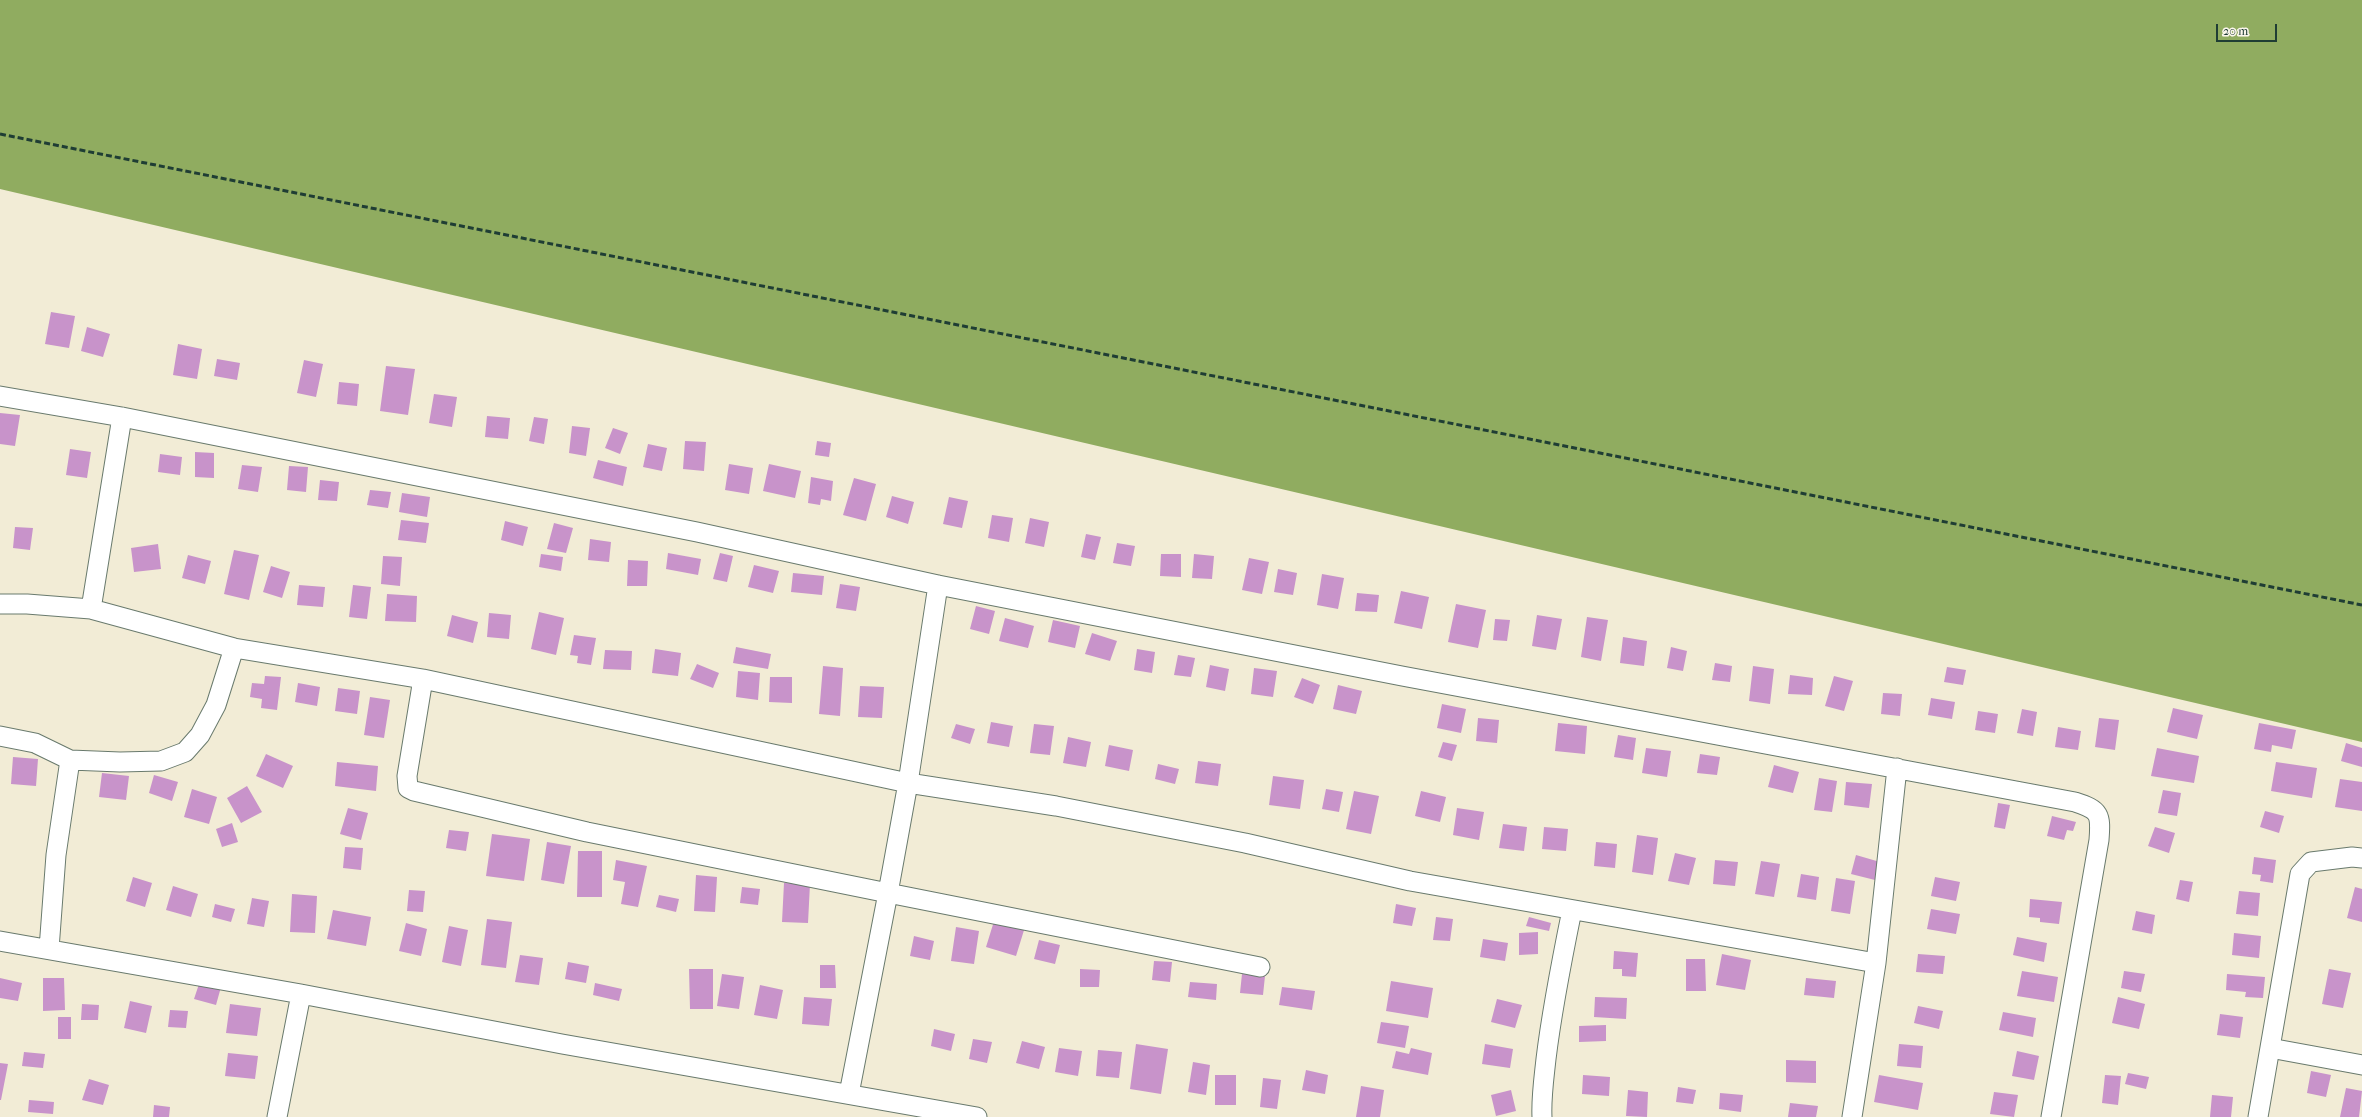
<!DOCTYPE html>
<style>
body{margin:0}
#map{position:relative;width:2362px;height:1117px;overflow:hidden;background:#f2ecd6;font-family:"IM FELL French Canon",serif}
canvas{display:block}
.scale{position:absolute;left:2216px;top:24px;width:61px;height:18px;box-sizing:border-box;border:2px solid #1f3d34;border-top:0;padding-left:5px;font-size:12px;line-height:14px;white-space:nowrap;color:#1f3d34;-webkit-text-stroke:3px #fbf7ec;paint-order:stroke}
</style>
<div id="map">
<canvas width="2362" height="1117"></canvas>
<div class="scale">20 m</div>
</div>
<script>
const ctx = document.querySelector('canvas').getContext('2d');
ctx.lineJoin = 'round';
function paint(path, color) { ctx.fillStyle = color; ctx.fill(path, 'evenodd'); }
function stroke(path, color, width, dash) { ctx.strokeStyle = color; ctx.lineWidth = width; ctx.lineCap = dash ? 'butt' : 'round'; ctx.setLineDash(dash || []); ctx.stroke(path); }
paint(new Path2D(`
 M0,0h2362v742l-2362,-553z`), '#90ac60');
paint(new Path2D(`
 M51,312l24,4 -6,32 -24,-4z
 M87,327l23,7 -7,23 -22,-6z
 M178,344l24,5 -5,30 -24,-4z
 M217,359l23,4 -3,17 -23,-4z
 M304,360l19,4 -7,33 -19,-4z
 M386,366l29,3 -7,46 -28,-4z
 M339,382l20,2 -2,22 -20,-2z
 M434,394l23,3 -5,30 -23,-4z
 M0,413l20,2 -5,31 -15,-2z
 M487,416l23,2 -2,21 -23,-2z
 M534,417l14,2 -4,25 -15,-3z
 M572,426l18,2 -4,28 -17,-3z
 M613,428l15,5 -8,21 -15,-6z
 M685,441l21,1 -2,29 -21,-2z
 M817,441l14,2 -2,14 -14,-2z
 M648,444l19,4 -5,23 -19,-4z
 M70,449l21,3 -4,26 -21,-3z
 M195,452l19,1v25l-19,-1z
 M160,454l22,3 -2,18 -22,-3z
 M598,460l29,7 -4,19 -30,-8z
 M729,464l24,4 -4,26 -24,-4z
 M769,464l32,7 -6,27 -32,-7z
 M242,465l20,2 -4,25 -20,-3z
 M289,466l19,1 -2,25 -19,-2z
 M811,477l22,4 -2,20 -10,-2 -1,6 -12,-2z
 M854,478l22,6 -10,37 -23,-6z
 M320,480l19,2 -2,19 -19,-1z
 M370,490l21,2 -3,16 -21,-3z
 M402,493l28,4 -3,20 -28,-5z
 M892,496l22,6 -6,22 -22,-7z
 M949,497l19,4 -6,27 -19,-4z
 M992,515l21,3 -4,24 -21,-4z
 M1030,518l19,4 -5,25 -19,-4z
 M401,520l28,3 -3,20 -28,-3z
 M505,521l23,6 -5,19 -22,-6z
 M554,523l19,5 -7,25 -19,-4z
 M15,527l18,1 -3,22 -17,-2z
 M1086,534l15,3 -6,23 -14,-3z
 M590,539l21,3 -2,20 -21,-2z
 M1117,543l18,3 -4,20 -18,-3z
 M158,544l3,25 -27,3 -3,-24z
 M234,550l25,5 -10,45 -25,-6z
 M668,553l33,6 -3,16 -32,-6z
 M720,553l13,3 -6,26 -14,-3z
 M541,554l22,3 -2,14 -22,-4z
 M1161,554h20v23l-21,-1z
 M1194,554l20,2 -2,23 -20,-1z
 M188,555l23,6 -6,23 -23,-6z
 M383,556l19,1 -2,29 -19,-2z
 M1249,558l20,4 -7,32 -20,-4z
 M628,560l20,1 -1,25h-20z
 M754,565l25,6 -6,22 -25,-6z
 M271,566l19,6 -8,26 -19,-6z
 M1278,569l19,4 -4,22 -19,-3z
 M793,573l31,3 -2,19 -31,-3z
 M1322,574l22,4 -6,31 -21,-4z
 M840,584l20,3 -4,24 -20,-3z
 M299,585l26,2 -2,20 -26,-2z
 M353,585l18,2 -4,32 -18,-2z
 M1401,591l28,6 -7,32 -28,-6z
 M1357,593l22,2 -2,17 -22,-1z
 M387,594l30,2 -1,26 -31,-1z
 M1456,604l30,6 -8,38 -30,-6z
 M976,606l19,5 -6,23 -19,-5z
 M539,612l25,6 -8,37 -25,-6z
 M489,613l22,2 -2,24 -22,-2z
 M452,615l26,7 -5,21 -26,-7z
 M1537,615l25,4 -6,31 -24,-4z
 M1587,617l21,3 -7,41 -20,-4z
 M1005,618l29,8 -6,22 -29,-7z
 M1495,619l15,1 -3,21 -14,-1z
 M1053,620l27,6 -5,22 -27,-6z
 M1092,633l25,8 -7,20 -25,-7z
 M574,635l22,3 -5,27 -14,-2 1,-7 -8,-1z
 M1623,637l24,4 -3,25 -24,-3z
 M736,647l35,7 -3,15 -35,-6z
 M1671,647l16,4 -4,20 -16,-3z
 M655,649l26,4 -3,23 -26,-3z
 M1137,649l18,3 -3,21 -18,-3z
 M605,650l27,1 -1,19 -28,-1z
 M1178,655l17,3 -4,19 -17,-2z
 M1715,663l17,3 -2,16 -18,-2z
 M697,664l22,9 -6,15 -23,-9z
 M1210,665l19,4 -4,22 -19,-4z
 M823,666l20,2 -3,48 -21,-2z
 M1753,666l21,3 -4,35 -21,-3z
 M1947,667l19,3 -3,15 -19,-3z
 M1254,668l23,3 -4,26 -22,-3z
 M738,671l22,2 -2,27 -22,-3z
 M1790,675l23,3 -1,17 -24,-1z
 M265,676l16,1 -4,33 -16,-2 1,-9 -12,-2 2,-14 12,1z
 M1834,676l19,5 -9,30 -19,-5z
 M770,677h22v26l-23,-1z
 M1302,678l18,7 -7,19 -19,-7z
 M298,683l22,4 -3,19 -22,-4z
 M1338,685l24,6 -6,23 -23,-5z
 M860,686l24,1 -2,31 -24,-1z
 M338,688l22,3 -3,23 -22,-3z
 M1883,693l19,1 -2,22 -19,-2z
 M370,697l20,3 -6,38 -20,-3z
 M1931,698l24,4 -3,17 -24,-4z
 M1442,704l24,5 -5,24 -24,-5z
 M2173,708l30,7 -6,24 -30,-7z
 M2022,709l15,3 -4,24 -16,-3z
 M1978,711l20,3 -3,19 -20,-3z
 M1478,718l21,2 -2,23 -21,-2z
 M2099,718l20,2 -4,30 -20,-3z
 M991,722l22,4 -4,21 -22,-4z
 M1558,723l29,3 -2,28 -30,-3z
 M2259,723l37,7 -4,19 -20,-4 -1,7 -17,-3z
 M956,724l19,5 -5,15 -19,-6z
 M1034,724l20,2 -4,29 -20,-2z
 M2058,727l23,4 -3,19 -23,-3z
 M1618,735l18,3 -3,22 -19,-3z
 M1068,737l23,5 -5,25 -23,-4z
 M1443,742l14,3 -5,16 -14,-4z
 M2346,743l16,5v19l-21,-6z
 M1109,745l24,5 -4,21 -24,-5z
 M1646,748l25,3 -4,26 -25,-4z
 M2157,748l42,8 -5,27 -43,-7z
 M266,754l27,12 -10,22 -27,-12z
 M1700,754l20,3 -3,18 -20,-2z
 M13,757l25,2 -2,27 -25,-2z
 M1198,761l23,3 -3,22 -23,-3z
 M337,762l41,4 -2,25 -41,-5z
 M2276,762l41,6 -5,30 -41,-7z
 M1158,764l21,5 -4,15 -20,-5z
 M1774,765l25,7 -6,21 -25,-6z
 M102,773l27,3 -3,24 -27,-3z
 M154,775l24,7 -6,19 -23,-8z
 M1273,776l31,4 -4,29 -31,-4z
 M1819,778l18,3 -5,31 -18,-2z
 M2340,779l22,3v29l-27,-4z
 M1846,782l26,2 -3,24 -25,-3z
 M247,786l15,26 -21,11 -14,-25z
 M192,789l25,8 -8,27 -25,-7z
 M1326,789l17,3 -4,20 -17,-3z
 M2163,790l18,3 -4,23 -19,-3z
 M1354,791l25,5 -8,38 -25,-5z
 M1421,791l25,6 -6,25 -25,-6z
 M1998,803l12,2 -5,24 -11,-2z
 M348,808l20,5 -7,27 -21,-6z
 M1457,808l27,4 -5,28 -26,-5z
 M2265,811l19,5 -5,17 -19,-6z
 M2052,816l24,6 -3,9 -6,-1 -3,10 -17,-4z
 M232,823l6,19 -16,5 -6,-18z
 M1503,824l24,3 -3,24 -25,-3z
 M1544,827l24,2 -2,22 -24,-2z
 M2155,827l20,6 -6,20 -21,-7z
 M449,830l20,2 -3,19 -20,-3z
 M492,834l38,5 -6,42 -38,-5z
 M1637,835l21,3 -5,37 -21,-3z
 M547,842l24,4 -7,38 -23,-4z
 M1596,842l21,2 -2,24 -21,-2z
 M345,847l18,1 -2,22 -18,-2z
 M578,851h24v46h-25z
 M1675,853l21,5 -7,27 -21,-4z
 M1856,855l24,7 -5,18 -24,-6z
 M2254,857l22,3 -3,23 -13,-2 1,-6 -9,-1z
 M616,860l31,6 -9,41 -17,-3 4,-22 -12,-2z
 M1715,860l23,2 -3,24 -22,-2z
 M1761,861l19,3 -6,33 -19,-3z
 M1801,874l18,3 -3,23 -19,-3z
 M696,875l21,2 -2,35 -21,-1z
 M133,877l19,6 -7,24 -19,-6z
 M1935,877l25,5 -4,19 -25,-5z
 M1836,878l19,3 -5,33 -19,-3z
 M2180,880l13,2 -4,20 -13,-3z
 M784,883l26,1 -2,39 -26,-1z
 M173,886l25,8 -7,23 -25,-7z
 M742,887l18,2 -2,16 -18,-2z
 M2355,887l7,2v33l-15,-4z
 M409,890l16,1 -2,21 -16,-1z
 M2239,891l21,2 -2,23 -22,-2z
 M292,894l25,2 -2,37 -25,-1z
 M659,895l20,4 -3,13 -20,-5z
 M252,898l17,3 -5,26 -17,-3z
 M2030,899l32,3 -3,22 -19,-2v-4l-11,-1z
 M215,904l20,5 -4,13 -19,-5z
 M1396,904l20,4 -4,18 -19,-3z
 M1931,909l29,5 -4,20 -29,-5z
 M333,910l38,7 -5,29 -39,-7z
 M2136,911l19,4 -3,19 -20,-4z
 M1436,917l17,2 -3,22 -17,-1z
 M1529,917l22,6 -2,8 -23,-5z
 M995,918l30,9 -9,29 -30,-9z
 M487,919l25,3 -6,46 -25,-3z
 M406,923l21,6 -6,27 -22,-5z
 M449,926l19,4 -7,36 -19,-4z
 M956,927l23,4 -5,33 -23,-3z
 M1538,932v22l-19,1v-22z
 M2234,933l27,3 -2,22 -27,-3z
 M914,936l20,5 -4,19 -20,-4z
 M2017,937l30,6 -3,19 -31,-7z
 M1483,939l25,4 -3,18 -25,-4z
 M1039,940l21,5 -5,19 -21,-5z
 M1614,951l24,2 -2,24 -14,-1v-7h-9z
 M1722,954l29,6 -6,30 -29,-5z
 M1918,954l27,2 -2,18 -27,-2z
 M520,955l23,3 -4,27 -24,-3z
 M1686,959h19l1,32h-20z
 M1154,961l18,1 -2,20 -18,-2z
 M568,962l21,4 -3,17 -21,-4z
 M820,965h15l1,23h-16z
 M689,969h24v40h-23z
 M1080,969l20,1 -1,17h-19z
 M2329,969l22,4 -8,35 -21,-4z
 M2022,971l36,6 -4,25 -37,-6z
 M2124,971l21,3 -4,18 -20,-4z
 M722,974l22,3 -5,32 -22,-3z
 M1242,974l23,2 -2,19 -23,-2z
 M2227,974l38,3 -2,21 -18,-1 1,-5 -20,-2z
 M0,978l22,5 -4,18 -18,-3z
 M43,978h21l1,32 -22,1z
 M1806,978l30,3 -2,17 -30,-3z
 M200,981l21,6 -5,18 -22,-6z
 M1391,981l42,7 -5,30 -42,-7z
 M1190,982l27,2 -1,16 -28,-3z
 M595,983l27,6 -3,12 -26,-6z
 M760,985l23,5 -6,29 -23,-4z
 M1282,987l33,4 -3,19 -33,-5z
 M804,997l28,2 -3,27 -27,-2z
 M1595,997l32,1 -1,21 -32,-2z
 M2118,997l27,7 -6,25 -27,-6z
 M1497,999l25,6 -7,23 -24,-6z
 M130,1001l22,5 -6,27 -22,-5z
 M82,1004l17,1 -1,15h-17z
 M230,1004l31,4 -4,28 -31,-3z
 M1918,1006l25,5 -4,18 -25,-6z
 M170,1010l18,1 -2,17 -18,-1z
 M2003,1012l33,6 -3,19 -34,-7z
 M2220,1014l23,3 -3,21 -23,-3z
 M58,1017h13v22h-13z
 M1381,1022l28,4 -4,22 -28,-5z
 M1606,1025v16l-27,1v-16z
 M934,1029l21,5 -4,17 -20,-5z
 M973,1039l19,3 -5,21 -18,-4z
 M1022,1041l23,6 -6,22 -23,-6z
 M1136,1044l32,5 -7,45 -31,-5z
 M1485,1044l28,5 -3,19 -28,-4z
 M1899,1044l24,2 -2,22 -24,-2z
 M1059,1048l23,3 -4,25 -23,-4z
 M1411,1048l21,5 -4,22 -36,-7 4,-17 13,3z
 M1098,1050l24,2 -3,26 -23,-2z
 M2017,1051l22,5 -5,24 -22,-4z
 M24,1052l21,2 -2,14 -21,-2z
 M228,1053l30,3 -3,23 -30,-3z
 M1786,1060l30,1v22l-30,-1z
 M1193,1062l17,3 -4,30 -18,-3z
 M0,1063l8,1 -7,36h-1z
 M1306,1070l22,5 -3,19 -23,-4z
 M2311,1071l20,4 -5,22 -19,-4z
 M2128,1073l21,4 -3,12 -21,-5z
 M1215,1075h21v30h-21z
 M1583,1075l27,2 -1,19 -27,-2z
 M1879,1075l44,8 -5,27 -44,-8z
 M2105,1075l16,1 -3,29 -16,-2z
 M1263,1078l18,2 -4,29 -17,-2z
 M89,1079l20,6 -6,20 -21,-5z
 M1361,1086l23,4 -4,27h-24z
 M1678,1087l18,3 -3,14 -17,-2z
 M2346,1088l16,3 -3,26h-19z
 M1511,1090l5,21 -20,5 -5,-21z
 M1628,1090l20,2 -1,25 -21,-1z
 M1994,1092l24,3 -4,22 -24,-3z
 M1720,1093l23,2 -2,17 -22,-3z
 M2212,1095l21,2 -2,20h-21z
 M29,1100l25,2 -1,12 -25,-2z
 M1790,1103l28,3 -2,11h-28z
 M154,1105l16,2 -1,10h-16z`), '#c893ca');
const minor = new Path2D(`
 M0,396l122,21 575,115 241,53 464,91 673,126c25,8 26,12 24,38l-48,277
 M938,585l-30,198 -20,110 372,74
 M0,604h27l64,5 31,-192
 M91,609l143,39 189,31 -16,97 1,12 6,3 173,41 301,61 -39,201
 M423,679l485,104 148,23 189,37 165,38 466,82
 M0,736l35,7 35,17 50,2 41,-1 24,-9 15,-17 16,-30 18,-57
 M0,941l301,53 261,50 415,73
 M49,949l7,-94 14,-95
 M2270,1048l92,17
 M277,1117l24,-123
 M1542,1117c-1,-19 2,-39 4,-58 6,-50 16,-100 26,-149
 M1852,1117l24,-154 21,-195
 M2258,1117l42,-243 11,-12 41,-5 10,1`);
stroke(minor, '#697a6d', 21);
stroke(minor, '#fff', 19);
stroke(new Path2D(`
 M0,134l2362,471`), '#1f3d34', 3, [6, 3]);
</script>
